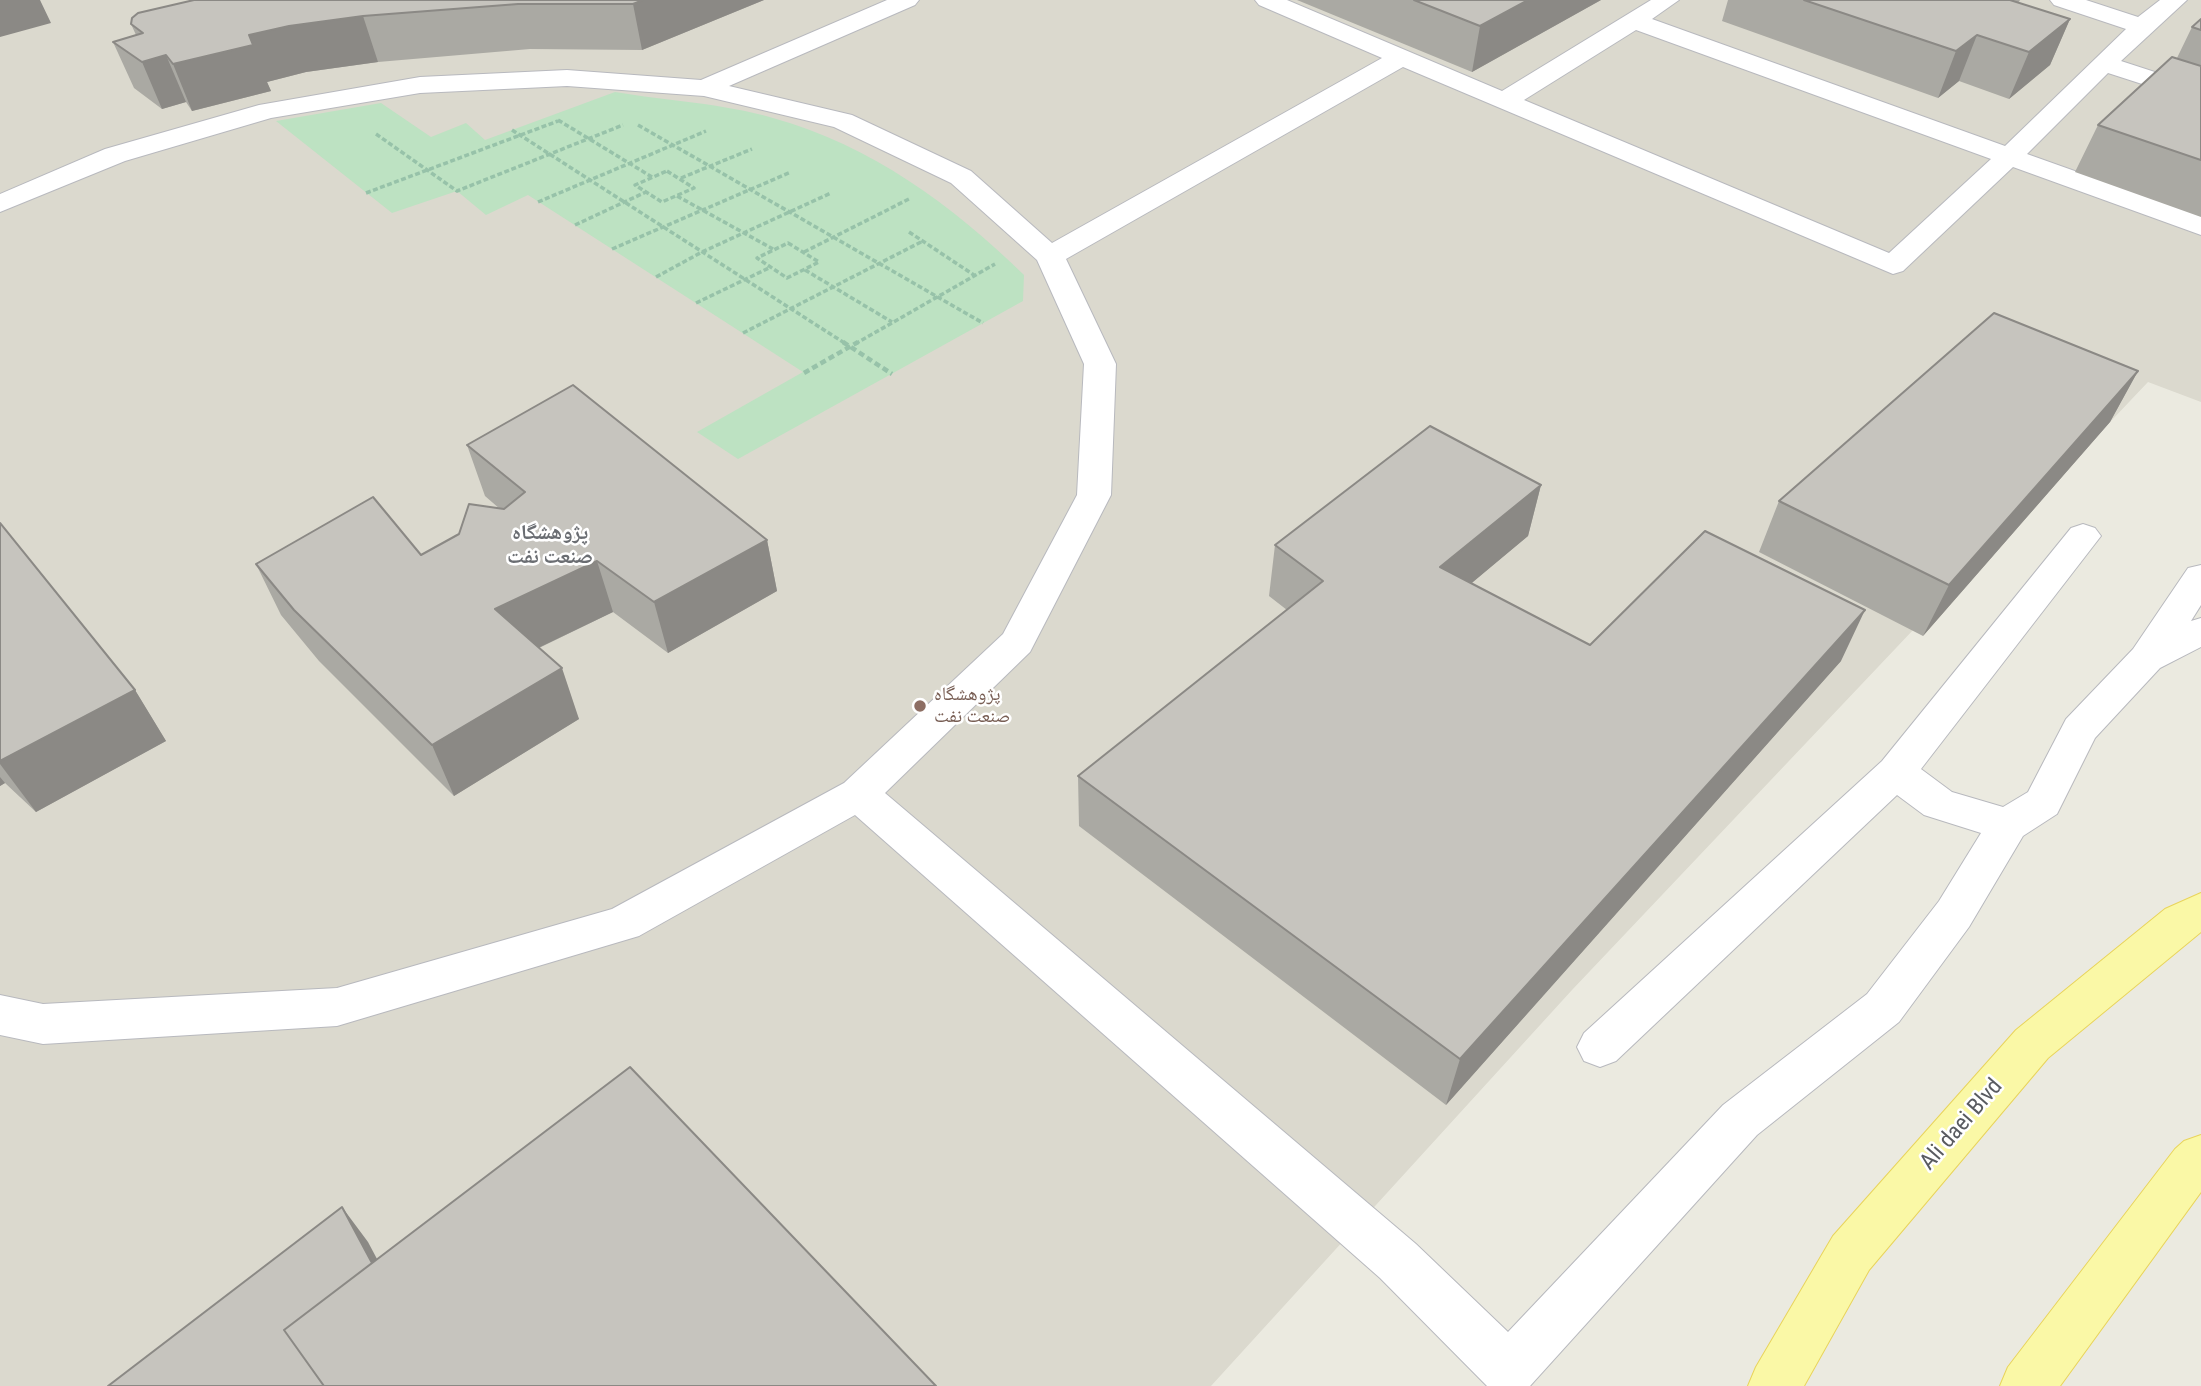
<!DOCTYPE html>
<meta charset="utf-8">
<style>
body{margin:0}
canvas{display:block;background:#ebeae0}
</style>
<canvas width="2201" height="1386"></canvas>
<script>
const ctx = document.querySelector('canvas').getContext('2d');
ctx.lineJoin = 'round';
function paint(path, color) { ctx.fillStyle = color; ctx.fill(path, 'evenodd'); }
function stroke(path, color, width, dash) { ctx.strokeStyle = color; ctx.lineWidth = width; ctx.lineCap = dash ? 'butt' : 'round'; ctx.setLineDash(dash || []); ctx.stroke(path); }
function write(font, color, halo, rows, align = 'center') {
  ctx.font = font + ' "Roboto Condensed","Noto Naskh Arabic",sans-serif'; ctx.lineWidth = 5; ctx.setLineDash([]); ctx.textBaseline = 'middle'; ctx.strokeStyle = halo; ctx.fillStyle = color; for (const [text, x, y, turn = 0] of rows) {
    ctx.save(); ctx.translate(x, y); ctx.rotate((+turn || 0) * Math.PI / 180); ctx.textAlign = isNaN(turn) ? turn : align; if (halo) ctx.strokeText(text, 0, 0); ctx.fillText(text, 0, 0); ctx.restore();
  }
}
paint(new Path2D(`
 M0,0h2201v402l-53,-20 -576,608 -361,396h-1211z`), '#dbd9ce');
paint(new Path2D(`
 M615,92c52,9 107,11 158,26 99,28 178,86 251,157l-1,26 -285,158 -41,-27 106,-60 -275,-177 -42,20 -29,-24 -65,22 -116,-92 105,-18 50,34 35,-14 19,17z`), '#bde2c2');
const minor = new Path2D(`
 M887,0h32l-4,5 -186,81 123,29 119,56 81,72 330,-185 -123,-53 -4,-5h32l215,91 149,-91h28l-27,19 353,127 121,-117 -72,-24 -4,-5h36l52,17 22,-17h27l-66,61 80,26v16l-93,-30 -81,81 174,62v19l-188,-68 -110,104 -10,3 -490,-207 -337,192 50,105 -5,131 -81,157 -145,141 531,451 92,88 215,-227 144,-111 72,-93 42,-68 -57,-18 -27,-20 -281,266 -16,6 -16,-6 -7,-14 7,-14 298,-272 189,-233 12,-4 12,4 6,8 -180,233 31,23 51,15 25,-15 38,-73 67,-70 55,-81 13,-3v40l-10,16 10,-3v29l-41,21 -65,70 -38,76 -34,22 -54,91 -70,95 -142,113 -227,251h-43l-107,-108 -525,-463 -216,121 -302,90 -294,18 -43,-9v-40l43,9 294,-16 275,-79 232,-126 159,-149 74,-139 7,-131 -47,-104 -86,-77 -117,-56 -130,-31 -137,-10 -147,7 -149,25 -146,43 -125,51v-18l105,-45 154,-44 161,-28 147,-7 134,10zM1636,30l355,129 -102,94 -365,-153z`);
const major = new Path2D(`
 M2201,893v39l-153,126 -179,212 -65,116h-56l8,-19 77,-131 183,-206 149,-121z
 M2201,1135v57l-141,194h-60l8,-19 167,-218 9,-8z`);
stroke(minor, '#b8b9be', 2);
stroke(major, '#e9d45b', 2);
stroke(new Path2D(`
 M558,120l94,57
 M638,125l345,198
 M512,130l334,214
 M376,134l81,57 166,-66
 M667,171l27,17 -32,14 -27,-17z
 M681,178l71,-29
 M366,193l192,-72
 M677,196l96,53
 M538,202l168,-71
 M575,225l71,-33
 M909,232l65,43
 M788,243l31,19 -32,16 -30,-20z
 M612,249l179,-77
 M804,252l105,-53
 M805,270l87,52
 M656,277l46,-25 129,-59
 M696,303l75,-36
 M743,333l180,-92
 M855,344l140,-80`), '#97c2a9', 3.5, [5, 2.5]);
stroke(new Path2D(`
 M843,342l49,32
 M804,373l54,-31`), '#97c2a9', 4.5, [6, 3.5]);
paint(minor, '#fff');
paint(major, '#faf8a6');
paint(new Path2D(`
 M194,0h570l-122,50 -112,-1 -152,13 -72,10 -39,10 4,9 -79,20 -6,-9 -24,7 -28,-21 -21,-46 23,-7 -5,-11z
 M1297,0h304l-129,72z
 M1728,0h292l-2,3 52,16 -20,46 -41,34 -50,-18 -21,17 -216,-77z
 M2201,19v198l-126,-45 23,-47 79,-67 15,-31z
 M2138,371l-28,51 -187,214 -164,-84 20,-51z
 M467,445l300,95 10,51 -109,62 -55,-41 -74,36 40,71 -125,77 -135,-135 -38,-46 -25,-51 165,-9 38,-21 41,-25 -15,-13z
 M1541,485l-13,51 -57,47 119,62 251,16 -395,444 -367,-279 -1,-50 209,-166 -18,-14 6,-51z
 M0,523l135,167 31,51 -130,71 -31,-29 -5,3z`), '#aaa9a3');
paint(new Path2D(`
 M0,0h40l11,23 -51,14z
 M643,0h121l-122,50 -9,-46z
 M1528,0h73l-129,72 8,-46z
 M363,16l15,46 -72,10 -39,10 4,9 -79,20 -19,-47 76,-29 40,-9z
 M2070,19l-20,46 -41,34 20,-47z
 M1977,35l-18,46 -21,17 18,-47z
 M166,55l20,47 -24,7 -20,-47z
 M2138,371l-28,51 -187,214 26,-51z
 M1541,485l-13,51 -98,82 10,-51z
 M767,540l10,51 -109,62 -14,-51z
 M597,561l16,51 -100,48 -18,-51z
 M1865,610l-24,51 -395,444 14,-46z
 M562,668l17,51 -125,77 -22,-51z
 M135,690l31,51 -130,71 -36,-48v-3z
 M0,777l5,6 -5,3z
 M342,1207l26,35 34,64 -111,32z`), '#8b8985');
const building = new Path2D(`
 M194,0h449l-10,4h-115l-155,12 -74,10 -40,9 4,10 -80,19 -7,-9 -24,7 -29,-20 30,-9 -12,-9 1,-6 6,-5z
 M1414,0h114l-48,26z
 M1804,0h206l60,19 -41,33 -52,-17 -21,16z
 M2201,19v11l-9,-3z
 M2172,57l29,9v94l-103,-35z
 M1994,313l144,58 -189,214 -170,-84z
 M573,385l194,155 -113,62 -57,-41 -102,48 67,59 -130,77 -138,-135 -38,-46 117,-67 48,58 38,-21 10,-30 35,5 21,-17 -58,-47z
 M1430,426l111,59 -101,82 150,78 115,-114 160,79 -405,449 -382,-283 245,-195 -48,-36z
 M0,523l135,167 -135,71z
 M630,1067l306,319h-612l-40,-56z
 M342,1207l30,56 -88,67 40,56h-216z`);
paint(building, '#c6c4be');
stroke(building, '#8b8985', 2);
for (const [x, y, r, color] of [
 [920,706,7,"#8d6e63"]
]) { const dot = new Path2D(); dot.arc(x, y, r, 0, 2 * Math.PI); ctx.fillStyle = color; ctx.fill(dot); stroke(dot, '#fff', 2.5); }
write('19px', '#785e54', '#fff', [
 ["پژوهشگاه",934,695],
 ["صنعت نفت",934,717]
], 'left');
write('bold 21px', '#6a6d72', '#fff', [
 ["پژوهشگاه",550,534],
 ["صنعت نفت",550,558]
]);
write('23px', '#595b60', '#fff', [
 ["Ali daei Blvd",1962,1125,-49]
]);
</script>
